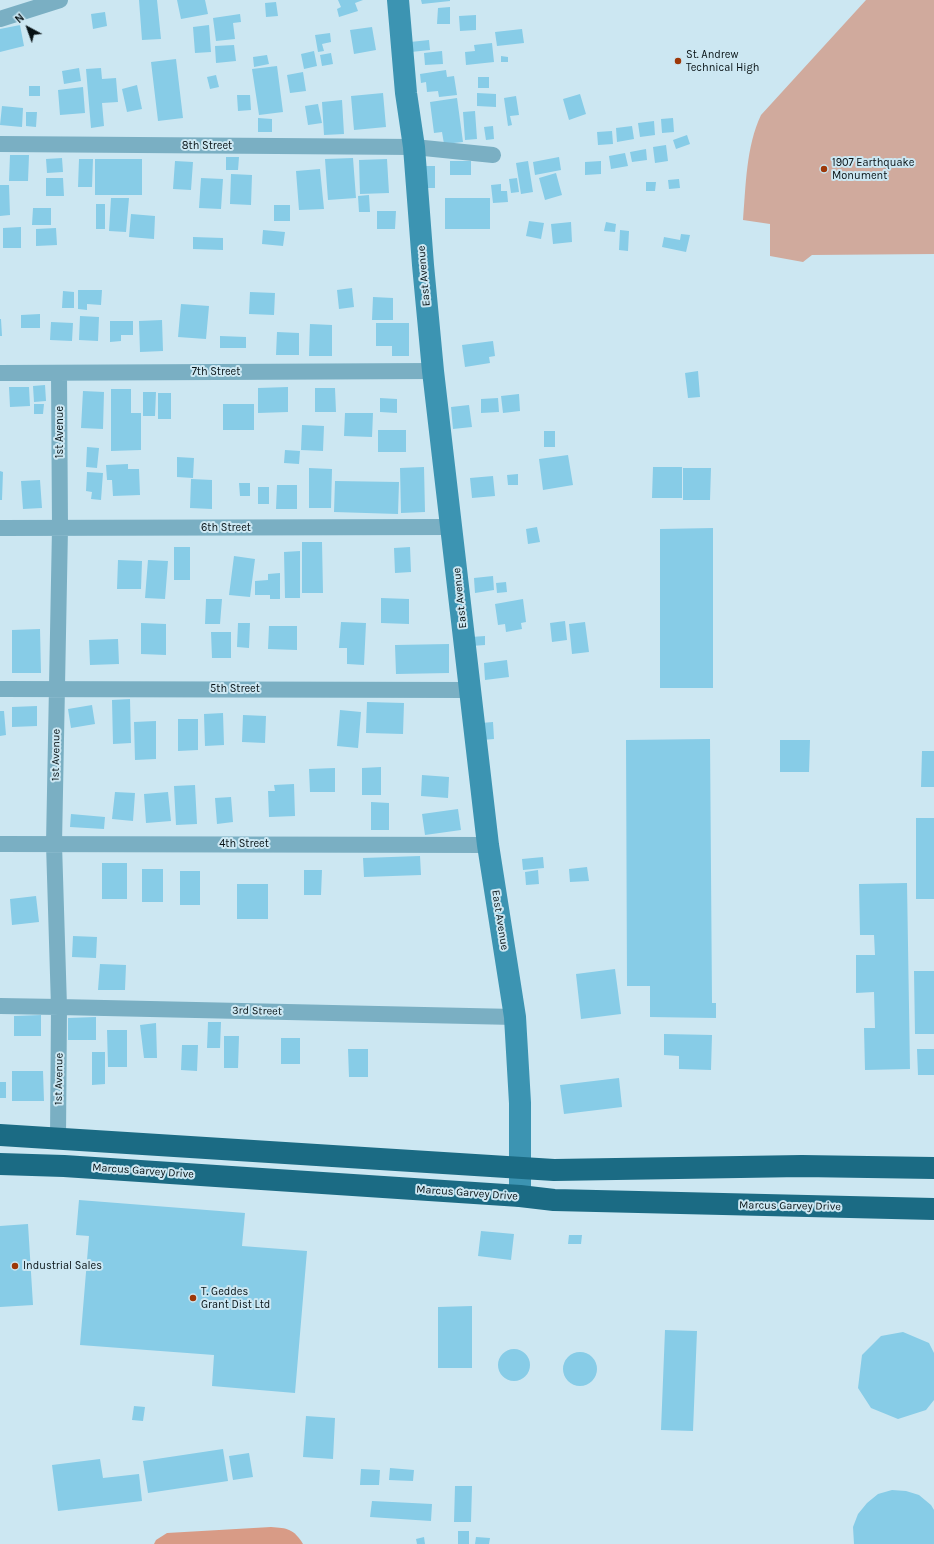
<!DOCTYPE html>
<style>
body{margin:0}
#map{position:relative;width:934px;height:1544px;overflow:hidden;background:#cce7f2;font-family:Karla,sans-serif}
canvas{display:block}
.north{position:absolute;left:8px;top:8px;width:40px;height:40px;-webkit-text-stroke:3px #cce7f2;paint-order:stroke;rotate:319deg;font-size:11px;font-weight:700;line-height:16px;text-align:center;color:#061013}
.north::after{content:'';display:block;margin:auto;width:14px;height:18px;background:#061013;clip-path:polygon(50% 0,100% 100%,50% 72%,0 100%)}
</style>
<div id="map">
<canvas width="934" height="1544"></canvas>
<div class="north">N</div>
</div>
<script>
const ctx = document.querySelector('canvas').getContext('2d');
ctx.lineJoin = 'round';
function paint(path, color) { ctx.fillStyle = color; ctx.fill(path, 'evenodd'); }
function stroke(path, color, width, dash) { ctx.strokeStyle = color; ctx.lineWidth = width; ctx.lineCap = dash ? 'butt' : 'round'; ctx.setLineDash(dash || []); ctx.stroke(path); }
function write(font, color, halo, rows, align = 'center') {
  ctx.font = font + ' Karla,sans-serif'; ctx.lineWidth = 4; ctx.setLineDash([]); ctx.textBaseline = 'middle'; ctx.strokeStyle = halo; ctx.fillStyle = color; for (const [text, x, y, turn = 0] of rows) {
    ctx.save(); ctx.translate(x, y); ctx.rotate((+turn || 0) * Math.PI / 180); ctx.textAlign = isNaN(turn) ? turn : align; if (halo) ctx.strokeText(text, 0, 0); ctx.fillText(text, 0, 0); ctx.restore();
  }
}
paint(new Path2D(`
 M866,0h68v254l-122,1 -9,7 -33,-6v-32l-27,-4c3,-35 3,-73 18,-105z`), '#d0aa9d');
paint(new Path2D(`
 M271,1527c16,1 23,2 32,17h-149l2,-4 11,-7z`), '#d89b86');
paint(new Path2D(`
 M139,0h18l4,39 -19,1z
 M177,0h28l3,14 -27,5z
 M338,0h25l-8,3 3,8 -19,6 -2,-8 4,-2z
 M421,0h29v1l-28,3z
 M276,2l2,14 -12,1 -1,-14z
 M450,7v17h-13l1,-16z
 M105,12l2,14 -14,3 -2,-15z
 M240,14l1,8 -8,1 2,16 -19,2 -3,-23z
 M476,15v15l-16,1 -1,-15z
 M20,25l4,21 -24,6v-23z
 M209,25l2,27 -16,1 -2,-26z
 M372,27l4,23 -22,4 -4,-24z
 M522,29l2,14 -27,3 -2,-14z
 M330,33l1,9 -9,2 2,7 -6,1 -3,-17z
 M429,40l1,10 -19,2 -1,-10z
 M492,43l2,19 -28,3 -1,-13 10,-1 -1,-6z
 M234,45l2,16 -20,2 -1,-17z
 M314,51l3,15 -13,3 -3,-15z
 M442,51l1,13 -18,1 -1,-12z
 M331,53l2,11 -11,2 -2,-11z
 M267,55l2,9 -15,3 -1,-10z
 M501,56l7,1v5h-7z
 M176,59l7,59 -25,3 -7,-59z
 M277,66l6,46 -24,3 -7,-46z
 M79,68l2,13 -17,3 -2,-13z
 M101,68l1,11 14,-1 2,24 -16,1 2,23 -13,2 -5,-59z
 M446,70l1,7 7,-1 3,19 -18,2 -1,-6 -11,1 -1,-10 -5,1 -1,-9z
 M303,72l3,19 -16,2 -3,-18z
 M216,75l3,12 -9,2 -3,-12z
 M478,77h11v11h-11z
 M137,85l5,24 -15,3 -5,-23z
 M29,86h11v10h-11z
 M83,87l2,26 -25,2 -2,-25z
 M383,93l3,34 -32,3 -3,-34z
 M477,93l19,1v13l-19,-1z
 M580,94l6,20 -17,6 -6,-21z
 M237,95h13l1,15 -13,1z
 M516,96l3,19 -9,1 2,9 -4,1 -4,-28z
 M457,98l6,44 -19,2 -2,-12 -8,1 -4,-31z
 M342,100l2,34 -20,1 -2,-33z
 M318,104l4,19 -14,2 -3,-19z
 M2,106l21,2 -1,19 -22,-2z
 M475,111l2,28 -12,1 -2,-28z
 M26,112h11l-1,15 -10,-1z
 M258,118l14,1v13h-14z
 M673,118l1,14 -12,1 -1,-14z
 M654,121l1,14 -15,2 -2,-14z
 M493,126l1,13 -8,1 -2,-13z
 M632,126l2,13 -17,3 -1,-14z
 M612,131l1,13 -15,1 -1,-13z
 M687,135l3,9 -14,5 -3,-9z
 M666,145l2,16 -13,2 -2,-16z
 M646,149l1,11 -15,2 -2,-10z
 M625,153l3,13 -17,3 -2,-13z
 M10,155h19l-1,26h-19z
 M226,157h13l-1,13h-12z
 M559,157l2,13 -26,5 -2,-13z
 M62,158l1,14 -16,1 -1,-14z
 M353,158l3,40 -28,2 -3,-41z
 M79,159h14l-1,28h-14z
 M95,159h47v36h-47z
 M387,159l2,34 -29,1 -1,-34z
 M175,161l18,1 -2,28 -18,-1z
 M450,161h21v14h-21z
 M528,161l5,31 -12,2 -5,-31z
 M601,161v13l-16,1v-13z
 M423,166h12v22h-12z
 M320,169l4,40 -25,1 -3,-39z
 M556,173l6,22 -17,5 -6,-22z
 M231,174l21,1 -1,30 -21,-1z
 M46,178h17l1,18h-18z
 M201,178l22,1 -2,30 -22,-1z
 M517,178l2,14 -8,1 -2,-14z
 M679,179l1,9 -11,1 -1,-9z
 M646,182h10l-1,9h-9z
 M501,184v7h6l1,11 -15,1 -2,-18z
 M0,185h9l1,30 -10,1z
 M369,195l1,17h-11l-1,-16z
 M111,198h18l-3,34 -17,-1z
 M445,198h45v31h-45z
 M96,204h9v25h-9z
 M274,205h16v16h-16z
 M33,208h18v17h-19z
 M377,211h19l-1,18h-18z
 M131,214l24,2 -1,23 -25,-2z
 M529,221l15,2 -3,16 -15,-3z
 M571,222l1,20 -19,2 -2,-20z
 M606,222l10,2 -1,8 -11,-1z
 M21,227v21h-18v-20z
 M56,228l1,17 -21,1v-17z
 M263,230l22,2 -2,14 -21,-2z
 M620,230l9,1 -1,20 -9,-1z
 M681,234l9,1 -4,17 -24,-5 2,-10 16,3z
 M193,237l30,1v12l-30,-1z
 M352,288l2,19 -15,2 -2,-19z
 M78,290h24l-1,15 -14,-1v6l-9,-1z
 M63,291l11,1v16h-12z
 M250,292l25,1 -1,22 -25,-1z
 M373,297l20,1v22h-21z
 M181,304l28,2 -3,33 -28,-2z
 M40,314v14h-19v-13z
 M80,316l19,1 -1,24 -19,-1z
 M0,319h1l1,17h-2z
 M162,320l1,31 -23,1 -1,-31z
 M110,321h23v14h-12v6l-11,1z
 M51,322l22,1 -1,18 -22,-1z
 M376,323h33v33h-17v-10h-16z
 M310,324l22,1v31h-23z
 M277,332l22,1v22h-23z
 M220,336l26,1v11h-26z
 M493,341l2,15 -6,1 1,6 -25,4 -3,-22z
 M698,371l2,26 -12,1 -3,-25z
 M45,385l1,16 -12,1 -1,-16z
 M9,387h20l1,19 -20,1z
 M288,387v25l-30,1v-25z
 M315,388h20l1,24h-21z
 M111,389h20v24h10v37l-30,1z
 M83,391l21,1 -1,37 -22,-1z
 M143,392h13l-1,24h-12z
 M158,393h13v26h-13z
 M519,394l1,17 -17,2 -2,-17z
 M380,398l17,1v14l-17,-1z
 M498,398l1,14 -18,1v-14z
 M34,404h10l-1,10h-9z
 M223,404h31v26h-31z
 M469,405l3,22 -19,2 -2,-22z
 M345,413h28l-1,24 -28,-1z
 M302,425l22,1 -1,25 -22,-1z
 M378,430h28v22h-28z
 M544,431h11v16h-11z
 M87,447l12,1 -2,20 -11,-1z
 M285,450l15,1 -1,13 -15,-1z
 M568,455l5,30 -30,5 -4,-31z
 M177,457l17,1 -1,20 -16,-1z
 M128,464v5h11l1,26 -27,1 -1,-16h-5l-1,-15z
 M424,467l1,45 -24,1 -1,-45z
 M653,467h29v31h-30z
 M309,468l23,1 -1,39h-22z
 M683,468h28l-1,32h-27z
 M0,471l3,1 -1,28h-2z
 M87,472l16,1 -2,27 -10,-1 1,-7 -6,-1z
 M518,474v11h-10l-1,-10z
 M493,476l2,20 -23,2 -2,-20z
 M191,479l21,1v29l-22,-1z
 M40,480l2,28 -19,1 -2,-28z
 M335,481l64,1 -1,32 -64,-2z
 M239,483h11v13h-10z
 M277,485h20v24h-21z
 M258,487h11v17h-11z
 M537,527l3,15 -12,2 -2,-15z
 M713,528v160h-53v-159z
 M302,542h20l1,51h-21z
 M174,547h16v33h-16z
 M410,547l1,25 -16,1 -1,-25z
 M300,551v47h-15l-1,-46z
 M234,556l21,3 -5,38 -21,-2z
 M118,560l24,1 -1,28h-24z
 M148,560l20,1 -3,38 -20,-1z
 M280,573v26h-10v-4h-15v-14l13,-1v-6z
 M493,576l1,14 -19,3 -1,-15z
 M506,582l1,10 -10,1 -1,-10z
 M381,598l28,1v25l-28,-1z
 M206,599h16l-2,25h-15z
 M523,599l3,23 -5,1 1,6 -16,3 -1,-8 -7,1 -3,-21z
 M565,621l2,19 -15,2 -2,-19z
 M341,622l25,1 -2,42 -17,-1v-16h-8z
 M585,622l4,30 -17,2 -3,-30z
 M141,623l25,1v31l-25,-1z
 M238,623h12l-1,25 -12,-1z
 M269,626h28v24l-29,-1z
 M40,629l1,44h-29v-43z
 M211,632h20v26h-19z
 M485,636v9l-14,1v-9z
 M118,639l1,25 -29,1 -1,-25z
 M449,644v29l-53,1 -1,-29z
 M507,660l2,17 -24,3 -1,-17z
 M130,699l1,44 -18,1 -1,-44z
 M367,702l37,1 -1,31 -37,-1z
 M92,705l3,19 -24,4 -3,-19z
 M37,706v20l-25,1v-20z
 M340,710l21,2 -3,36 -21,-2z
 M0,711h4l2,24 -6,1z
 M223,713l1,32 -19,1 -1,-32z
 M243,715l23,1 -1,27 -23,-1z
 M178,719h20v31l-20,1z
 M156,721v38l-21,1 -1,-38z
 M493,722l1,17 -12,1 -1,-17z
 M710,739l2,264h4v15l-66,-1v-31h-23l-1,-246z
 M780,740h30l-1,32h-29z
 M922,751h12v36h-13z
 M381,767v28h-19v-27z
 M335,768v24h-25l-1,-23z
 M422,775l27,2 -1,21 -27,-2z
 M294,784l1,32 -26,1 -1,-26h7l-1,-6z
 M195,785l2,39 -21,1 -2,-39z
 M115,792l20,1 -2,28 -21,-2z
 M168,792l3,29 -25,2 -2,-29z
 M231,797l2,25 -16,2 -2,-26z
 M371,802l18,1v27h-18z
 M458,809l3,21 -36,5 -3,-21z
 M71,814l34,3 -1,12 -34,-2z
 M916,818h18v81h-18z
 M420,856l1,19 -57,2 -1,-19z
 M543,857l1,11 -21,2 -1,-11z
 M102,863h25v36h-25z
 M587,867l2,14 -19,1 -1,-13z
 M142,869h21v33h-21z
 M304,870h18l-1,25h-17z
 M538,870l1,14 -13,1 -1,-13z
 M180,871h20v34h-20z
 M907,883l3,186 -45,1 -1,-42h11l-1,-36 -18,1v-38h19l-1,-20h-14l-1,-51z
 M237,884h31v35h-31z
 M36,896l3,26 -27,3 -2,-26z
 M73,936l24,1 -1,21 -24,-1z
 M100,964l26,1 -1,25h-27z
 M615,969l6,45 -40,5 -5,-45z
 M914,971h20v63h-19z
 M41,1015v21h-27v-20z
 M96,1017v23h-28v-22z
 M208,1022h13l-1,26h-13z
 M156,1023l1,35h-13l-4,-33z
 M107,1030h20v37h-19z
 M664,1034l48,1 -1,35 -32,-1v-13l-15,-1z
 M224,1036h15l-1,32h-14z
 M281,1038h19v26h-19z
 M182,1045h16l-1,26 -16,-1z
 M348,1049h20v28h-19z
 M917,1049h17v26h-16z
 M92,1052h13v32l-13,1z
 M12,1071h31l1,30h-32z
 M619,1078l3,29 -58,7 -4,-29z
 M0,1082h6v16h-6z
 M79,1200l166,13 -3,33 65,5 -12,142 -83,-7 2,-31 -134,-10 9,-109 -13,-1z
 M28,1224l5,81 -33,2v-81z
 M481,1231l33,3 -3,26 -33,-4z
 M569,1235h13l-1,9h-13z
 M472,1306v62h-34v-61z
 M665,1330l32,1 -4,100 -32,-1z
 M903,1332l26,11 5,10v47l-8,10 -28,9 -27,-11 -13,-20 4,-33 19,-19z
 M498 1365a16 16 0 1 1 32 0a16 16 0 1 1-32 0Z
 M563 1369a17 17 0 1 1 34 0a17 17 0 1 1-34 0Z
 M134,1406l11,1 -2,14 -11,-1z
 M306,1416l29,2 -2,41 -30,-2z
 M223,1449l5,32 -80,12 -5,-32z
 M249,1453l4,24 -20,3 -4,-24z
 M100,1459l3,19 36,-4 3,27 -84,10 -6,-46z
 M390,1468l24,2 -1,11 -24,-1z
 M361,1469l19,1 -1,15h-19z
 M455,1486h17l-1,36h-17z
 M892,1490l14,1 13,4 12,10 3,5v34h-80l-1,-17 5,-13 9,-11 11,-9z
 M372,1501l60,3 -1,17 -61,-4z
 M458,1531h11v13h-11z
 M424,1537l1,7h-8l-1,-5z
 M476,1537l14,1 -1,6h-14z`), '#87cce7');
stroke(new Path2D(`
 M0,19l60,-19
 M0,144l414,3 79,8
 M0,373l433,-2
 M0,528l452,-1
 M0,689l470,1
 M0,844l488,1
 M0,1006l59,1 456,10
 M58,1138l1,-131 -5,-163 6,-316 -1,-155`), '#7aafc3', 16);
stroke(new Path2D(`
 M398,0l8,93 8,54 9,118 10,106 55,474 27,172 5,86v93`), '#3c94b2', 22);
stroke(new Path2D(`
 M0,1135l554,35 248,-4 132,2
 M0,1164l64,2 456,30 34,4 380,9`), '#1b6b84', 22);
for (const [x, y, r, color] of [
 [678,61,4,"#9d3809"],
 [824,169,4,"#9d3809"],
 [15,1266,4,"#9d3809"],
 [193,1298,4,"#9d3809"]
]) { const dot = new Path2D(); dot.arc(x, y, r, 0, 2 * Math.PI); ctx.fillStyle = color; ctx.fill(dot); stroke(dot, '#cce7f2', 1.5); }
write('11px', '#061013', '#cce7f2', [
 ["St. Andrew",686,55],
 ["Technical High",686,68],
 ["1907 Earthquake",832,163],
 ["Monument",832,176],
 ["Industrial Sales",23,1266],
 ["T. Geddes",201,1292],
 ["Grant Dist Ltd",201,1305]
], 'left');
write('11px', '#061013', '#cce7f2', [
 ["8th Street",207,146],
 ["East Avenue",424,276,-95],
 ["7th Street",216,372],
 ["1st Avenue",60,432,-90],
 ["6th Street",226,528],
 ["East Avenue",460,598,-96],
 ["5th Street",235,689],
 ["1st Avenue",56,755,-89],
 ["4th Street",244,844],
 ["East Avenue",500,920,81],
 ["3rd Street",257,1011,1],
 ["1st Avenue",59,1079,-89],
 ["Marcus Garvey Drive",143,1171,4],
 ["Marcus Garvey Drive",467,1193,4],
 ["Marcus Garvey Drive",790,1206,1]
]);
</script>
